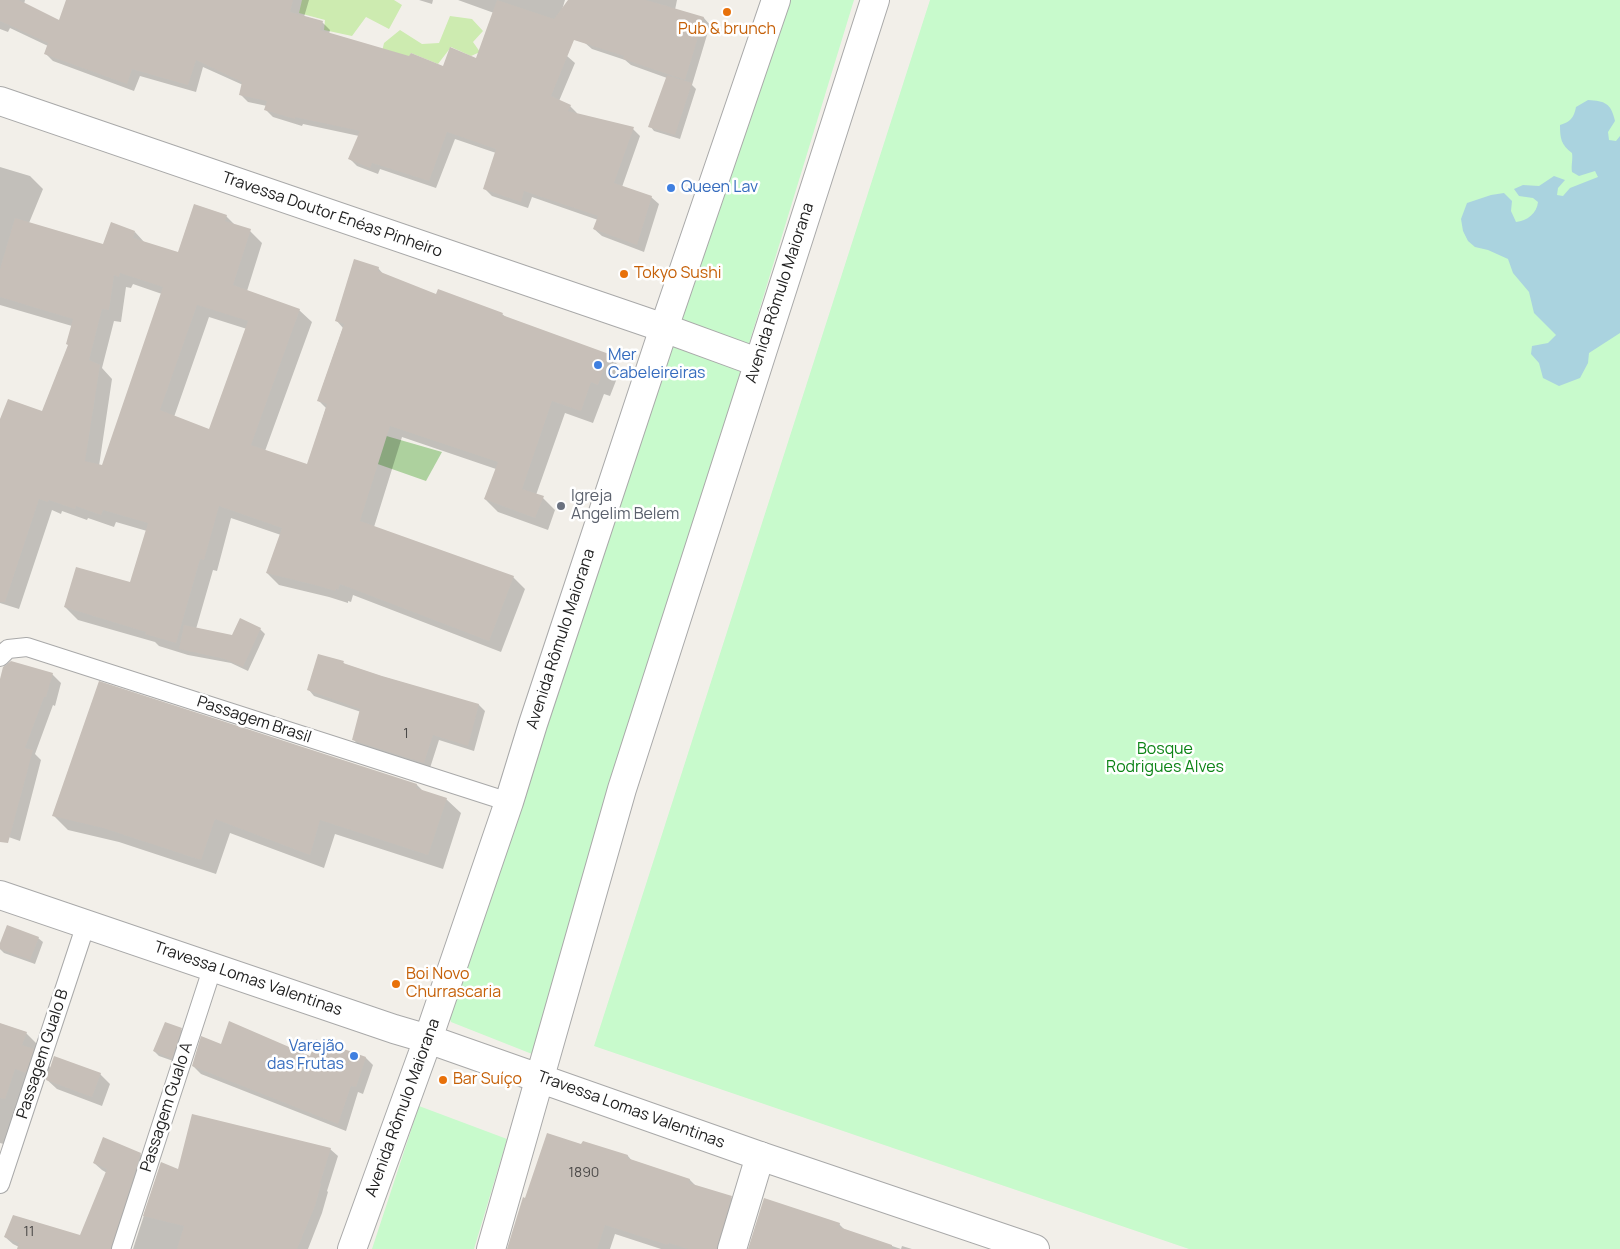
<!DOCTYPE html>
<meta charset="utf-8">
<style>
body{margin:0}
canvas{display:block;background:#f2efe9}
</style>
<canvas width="1620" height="1249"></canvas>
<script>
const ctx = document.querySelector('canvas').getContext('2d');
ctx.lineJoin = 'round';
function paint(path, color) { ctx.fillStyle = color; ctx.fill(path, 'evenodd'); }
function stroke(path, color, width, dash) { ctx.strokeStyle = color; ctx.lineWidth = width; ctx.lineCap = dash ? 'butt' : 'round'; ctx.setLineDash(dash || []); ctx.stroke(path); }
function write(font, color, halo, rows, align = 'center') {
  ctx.font = font + ' Manrope,sans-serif'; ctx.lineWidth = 5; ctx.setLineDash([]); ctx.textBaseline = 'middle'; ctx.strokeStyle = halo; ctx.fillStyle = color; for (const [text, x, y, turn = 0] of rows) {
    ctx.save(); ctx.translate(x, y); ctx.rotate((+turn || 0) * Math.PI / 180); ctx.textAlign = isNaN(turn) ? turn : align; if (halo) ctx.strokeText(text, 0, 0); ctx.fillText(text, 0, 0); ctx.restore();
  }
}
paint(new Path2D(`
 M302,0h92l8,5 -13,24 -23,-12 -14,19 -28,-6 1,-10 -26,-7z
 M450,16l22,3 11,12 -10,11 7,10 -9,4 -20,-9 -13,17 -27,-11 -6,14 -25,-7 4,-17 16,-13 22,14 17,-1z`), '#cdebb0');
paint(new Path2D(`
 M324,418l118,34 -16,29 -111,-39z`), '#add19e');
paint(new Path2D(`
 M787,0h67l-322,1054 -81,-32 -4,-11z
 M930,0h690v1249h-431l-595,-203z
 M419,1106l88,33 -33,110h-102z`), '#c8facc');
paint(new Path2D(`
 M1588,100c17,1 23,3 27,21l-7,11 1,8 7,1 4,-5v197l-31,20 -1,10 -8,15 -21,8 -16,-8 -4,-15 -8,-9 1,-8 16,-3 8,-8 -22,-22 -5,-21 -16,-19 -5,-14 -20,-9 -13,-3 -7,-6 -5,-10 -2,-12 6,-16 24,-8 13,-2 8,8 -1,10 5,11c11,-1 21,-9 22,-20l-5,-4 -14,-2 -5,-7 9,-4 16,1 15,-10 11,4 -7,8 -1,7 6,1 7,-8 28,-11 -3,-6 -16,5 -7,-4c-1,-7 1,-12 0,-19 -11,-8 -12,-15 -12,-28 10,-3 14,-7 16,-18z`), '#aad3df');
paint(new Path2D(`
 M0,0h25l-1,4 36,17 7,-21h242l-5,17 18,5 8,8 -1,4 115,33 33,-8 17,-46 -36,-13h107l-15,50 17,6 8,7 -16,38 11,5 7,7v2l56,14 7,7 -18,51 29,10 8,7 -15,48 -42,-16 -8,-7 4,-9 -66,-23 -4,11 -36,-12 -7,-7 11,-36 -41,-14 -19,49 -56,-19 -2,5 -21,-8 -8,-8 10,-22 -56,-12 -1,2 -29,-9 -7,-7 1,-4 -19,-4 -8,-8 3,-9 -40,-18 -7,25 -56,-16 -6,15 -81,-30 -7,-7 2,-8 -38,-18 -2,4 -8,-3z
 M419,0h14l-1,4z
 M600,0h77l-2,10 29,8 6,7 -18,60 4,4 -16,50 -26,-8 -4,-5 17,-48 -36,-13 -6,-5 -33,-11 -7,-6z
 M0,167l30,9 13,13 -14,34 75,23 31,-14 10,11 34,10 47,-37 10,10 14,5 12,12 -15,48 52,19 13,12 -47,129 43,14 18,-57 -8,-8 25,-72 -7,-8 42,-52 7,8 52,20 65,18 5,4 101,37 13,13 -11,28 -6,-2 -11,29 -28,-10 -29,82 7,3 12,12 -7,20 -50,-18 -13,-13 11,-30 -94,-32 -28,90 139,50 12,12 -24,63 -148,-57 -2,7 -3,-1v2l-19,-6 -50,-12 -12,-12 14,-38 -50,-17 -14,53 -4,-1 -17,59 37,8 27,-8 5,5 -17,37 -17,-8 -43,-8 -29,-9 -4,-4 -77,-22 -13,-13 66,-23 16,-53 -31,-9 -2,5 -26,-9 -1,2 -25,-9 -1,3 -9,-4 -33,99 -19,-6v-180l43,-11 26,-66 3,-20 -72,-21zM133,284l29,10 -59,173 -4,-1 13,-87 -10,-11 12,-47 7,1 5,-35 5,1zM209,317l38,12 -37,101 -36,-13z
 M343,662l3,4 133,39 6,6 -11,40 -35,-11 -9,28 -71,-22 -5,-6 7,-28 -47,-16 -5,-6z
 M52,674l9,9 -6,23 -2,-1 -18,49 6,6 -21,81 -20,-7v-151z
 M417,785l6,6 23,8 15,14 -18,56 -108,-35 -11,34 -94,-35 -14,41 -97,-32 -51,-12 -14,-14z
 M38,938l5,4 -8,22 -31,-11 -4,-4v-2z
 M0,1025l26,8 16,16 -2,8 11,11 49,6 10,10 -8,22 -45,-17 -12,-11 -3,10 -11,-4 -20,62 -11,-3z
 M181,1029l4,5 -9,28 -17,-6 -5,-5z
 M222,1045l89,13h55l7,7 -10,29 -5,-2 -12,39 -145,-57 -8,-8z
 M583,1142l45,14 5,6 57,18 6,6 35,11 10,10 -12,42h-68l-46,-15 -5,15h-102l18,-50 56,-53z
 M330,1149l8,7 -11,35 1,1 -6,21 -14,36h-175l28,-86 17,7z
 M140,1154l8,8 -28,87h-102l1,-2 -6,-3 -8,-7h76l26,-64 -5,-3 -8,-7z
 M839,1224l6,6 56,19 1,-3 10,3h-162z`), '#0003');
paint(new Path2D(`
 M0,0h19l40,20 7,-20h227l-3,12 33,9 -3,9 89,26 2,-3 32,13 7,-19 26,11 21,-58 57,19 14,-19h78l58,17 -19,63 -62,-21 1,-3 -50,-16 -23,56 20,9 -3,6 66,16 -20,56 38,13 -15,49 -44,-16 5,-13 -74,-25 -3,11 -38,-13 13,-40 -49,-17 -18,49 -57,-18 -2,5 -22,-9 12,-28 -65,-14v2l-31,-9 3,-9 -28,-6 3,-13 -46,-22 -8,25 -56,-16 -5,15 -83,-30 4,-11 -48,-22z
 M667,75l25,8 -17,52 -27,-8z
 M194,204l33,11 -2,6 26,8 -18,56 67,24 -49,136 56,19 20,-60 -10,-3 27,-77 -9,-3 19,-62 25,8 -1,4 58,23 2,-5 65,24 -1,2 107,39 -11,31 -7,-3 -10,29 -29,-10 -30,88 22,7 -9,22 -51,-19 14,-37 -108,-36 -30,95 154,55 -25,65 -149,-57 -2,6 -2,-1 -1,2 -20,-6 -49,-12 16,-45 -63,-22 -15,54 -4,-1 -24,84 -31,-9 1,-2 -82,-25 12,-40 54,15 18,-59 -45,-13 -2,5 -25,-9 -1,3 -26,-9 -1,2 -9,-3 -34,103h-5v-183l8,-20 34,12 26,-66 -2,-1 7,-25 -73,-22v-28l15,-51 88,26 8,-22 24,9 -2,7 45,14zM120,273l43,14 -61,178 -17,-4 15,-96 -11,-5 13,-51 7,1 5,-35 5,2zM197,305l51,16 -39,108 -49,-19z
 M240,618l21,10 -18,39 -18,-8 -46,-10 5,-24 48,10z
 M318,654l26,7 -1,2 39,13 97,28 -11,42 -35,-11 -9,28 -72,-23 8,-31 -53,-19z
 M11,661l42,12 -7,24h-2l-19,51 8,2 -25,93 -8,-1v-163l3,-12z
 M99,681l318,103 -1,4 31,10 -19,57 -108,-35 -10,35 -95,-36 -14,41 -98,-32 -51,-12z
 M7,925l32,12 -9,23 -30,-11v-6z
 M229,1021l81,35 6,-17 50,18 -10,30 -5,-1 -13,38 -146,-58 9,-30 20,8z
 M165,1022l17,6 -10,31 -19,-8z
 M0,1023l27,9 -5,13 12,4 -8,24 -11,-4 -10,30 -5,-1z
 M54,1056l47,17 -9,24 -46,-17z
 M192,1114l139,34 -11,35 1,1 -6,22 -18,43h-120l7,-23 -41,-10 18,-54 17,7z
 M547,1133l34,11 2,-3 45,14 -1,3 63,21 -1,4 43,13 -15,53h-29l-19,-6 -1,2 -63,-20 -8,24h-90l16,-52 2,1z
 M103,1137l38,16 -30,96h-94l2,-6 -15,-6 9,-22 67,20 27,-66 -14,-6z
 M764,1198l76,25 -1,4 53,18v4h-144z`), '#c7bfb8');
const service = new Path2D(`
 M0,657l8,-8 19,-2 482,155
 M0,1184l86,-260
 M121,1249l92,-283`);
const minor = new Path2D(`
 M0,101l664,227 93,34
 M732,1249l28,-93`);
const tertiary = new Path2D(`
 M0,895l394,134 34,10 332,117 275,93
 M352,1249l76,-210 81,-237 24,-78 131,-396 112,-328
 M491,1249l131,-460 253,-789`);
stroke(service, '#a9a9a9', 20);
stroke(minor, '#a9a9a9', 30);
stroke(tertiary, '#a9a9a9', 30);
stroke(service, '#fff', 18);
stroke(minor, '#fff', 28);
stroke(tertiary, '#fff', 28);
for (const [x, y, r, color] of [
 [727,12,5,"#e8710a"],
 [671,188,5,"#3f7fe0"],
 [624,274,5,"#e8710a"],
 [598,365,5,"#3f7fe0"],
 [561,506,5,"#6b7280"],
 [396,984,5,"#e8710a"],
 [354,1056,5,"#3f7fe0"],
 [443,1080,5,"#e8710a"]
]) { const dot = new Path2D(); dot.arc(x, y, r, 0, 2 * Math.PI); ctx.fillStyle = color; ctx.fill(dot); stroke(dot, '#fff', 2); }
write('14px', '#4b4948', null, [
 ["1",406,734],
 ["1890",584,1173],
 ["11",29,1232]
]);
write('16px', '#c56008', '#fff', [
 ["Pub & brunch",727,30,"center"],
 ["Tokyo Sushi",634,274],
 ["Boi Novo",406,975],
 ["Churrascaria",406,993],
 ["Bar Suíço",453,1080]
], 'left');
write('16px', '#366cbe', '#fff', [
 ["Queen Lav",681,188],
 ["Mer",608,356],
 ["Cabeleireiras",608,374],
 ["Varejão",344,1047,"right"],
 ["das Frutas",344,1065,"right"]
], 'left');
write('16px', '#222', '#fff', [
 ["Travessa Doutor Enéas Pinheiro",332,215,19],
 ["Avenida Rômulo Maiorana",780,293,-72],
 ["Avenida Rômulo Maiorana",561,639,-72],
 ["Passagem Brasil",254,720,18],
 ["Travessa Lomas Valentinas",248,979,19],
 ["Passagem Gualo B",43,1054,-72],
 ["Passagem Gualo A",167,1107,-72],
 ["Avenida Rômulo Maiorana",403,1108,-70],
 ["Travessa Lomas Valentinas",631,1110,20]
]);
write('16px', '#5b616d', '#fff', [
 ["Igreja",571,497],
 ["Angelim Belem",571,515]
], 'left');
write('16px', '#0c8416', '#fff', [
 ["Bosque",1165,750],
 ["Rodrigues Alves",1165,768]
]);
</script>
